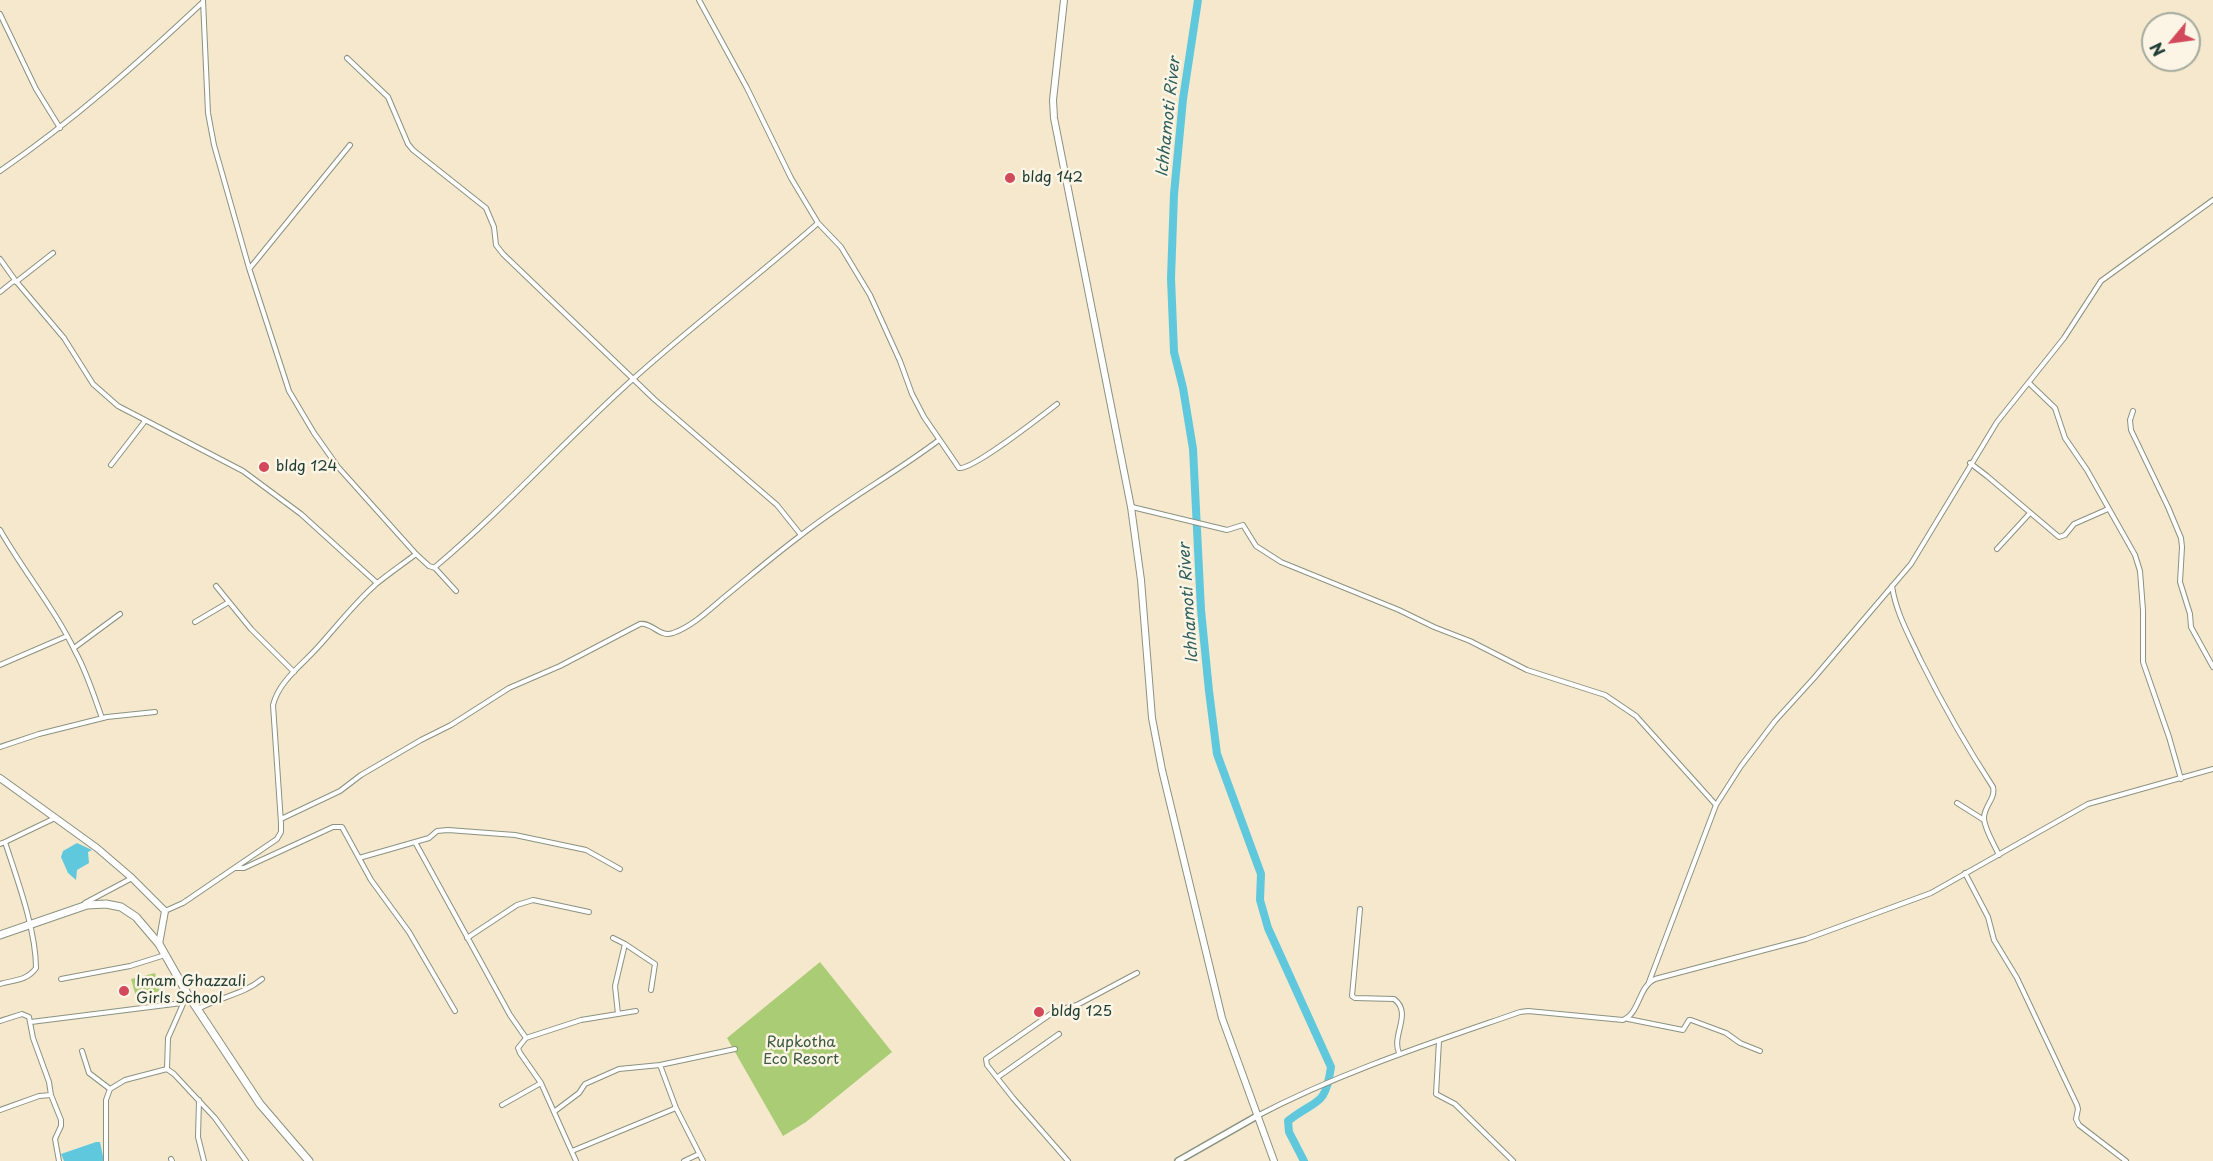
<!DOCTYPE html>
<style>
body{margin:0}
#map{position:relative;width:2213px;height:1161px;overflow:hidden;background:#f5e8cd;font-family:"Playpen Sans",sans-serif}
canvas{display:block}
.north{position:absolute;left:2141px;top:12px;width:60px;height:60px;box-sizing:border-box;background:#fcf5e5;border:2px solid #a4ab9e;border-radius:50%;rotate:241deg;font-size:16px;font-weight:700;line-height:24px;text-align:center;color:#1f3d34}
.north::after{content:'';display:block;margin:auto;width:21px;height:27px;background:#d1495b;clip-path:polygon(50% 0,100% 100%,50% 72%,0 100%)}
</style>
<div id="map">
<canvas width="2213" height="1161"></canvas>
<div class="north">N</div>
</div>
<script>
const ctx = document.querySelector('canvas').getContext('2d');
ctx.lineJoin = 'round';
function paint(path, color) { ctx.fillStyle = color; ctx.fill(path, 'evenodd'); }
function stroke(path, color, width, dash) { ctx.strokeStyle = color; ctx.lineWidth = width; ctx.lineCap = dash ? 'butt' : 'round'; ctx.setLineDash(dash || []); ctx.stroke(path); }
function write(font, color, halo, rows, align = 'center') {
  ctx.font = font + ' "Playpen Sans",sans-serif'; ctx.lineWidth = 5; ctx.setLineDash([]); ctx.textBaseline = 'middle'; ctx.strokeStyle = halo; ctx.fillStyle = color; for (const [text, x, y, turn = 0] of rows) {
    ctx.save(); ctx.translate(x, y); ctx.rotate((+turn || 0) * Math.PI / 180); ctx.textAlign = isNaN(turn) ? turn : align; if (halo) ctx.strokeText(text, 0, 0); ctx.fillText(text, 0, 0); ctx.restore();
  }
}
paint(new Path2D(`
 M820,962l72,90 -86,70 -23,14 -56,-98z
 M155,973l5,18 -24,6 -5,-18z`), '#aacc75');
paint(new Path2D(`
 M77,843l15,7 -4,2 1,11 -12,7 -1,10 -8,-7 -7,-16 2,-6z
 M96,1142h4l4,19h-40l-3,-7z`), '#60c8dc');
stroke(new Path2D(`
 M1198,0l-15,99 -9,95 -3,84 3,74 9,36 10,61 8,161 8,81 8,63 44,120 -1,26 8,28 63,139c-6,41 -14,31 -43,54l1,11 15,29`), '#60c8dc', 8);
const street = new Path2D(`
 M203,0l5,113 6,32 35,123 40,123 25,42 24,34 78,87 13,12 6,2 21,23
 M699,0l48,88 44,90 27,45 23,24 29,48 30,66 12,33 12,23 35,51c12,3 84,-53 98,-64
 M0,14l36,75 24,39
 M347,58l41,39 20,47 5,6 73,58 8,19 2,18 7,9 151,145 123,106 24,30
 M0,171c73,-50 138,-108 202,-168
 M0,259l15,21 -15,12
 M250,268l100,-123
 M15,280l49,58 29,46 25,22 125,65 58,43 76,69
 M16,282l37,-29
 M2029,383l26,25 10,30 22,32 48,85 5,16 3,39v52l26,75 12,42
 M2133,411l-3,9 1,10 37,77 13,31 1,9 -2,35 10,32 1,13 22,40
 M1970,463l17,13 72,61 6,-2 9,-11 34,-15
 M111,465l34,-44
 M1132,507l95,23 16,-5 13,21 25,16 118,48 35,17 36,14 57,29 78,25 31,21 80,89
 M0,530c24,42 55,79 76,123 11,20 18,43 26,65
 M1997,549l33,-36
 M435,567c69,-58 130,-127 198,-188 60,-54 124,-102 185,-156
 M216,586l35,43 43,43
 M1892,586c4,27 17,49 28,73 22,44 46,87 73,128 3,12 -10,20 -9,32 1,11 10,25 15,36
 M195,622l34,-20
 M74,648l46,-34
 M0,665l67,-29
 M0,747l39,-13 68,-17 48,-5
 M1957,803l27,17
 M281,819l59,-28 21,-16 60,-35 30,-15 58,-37 51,-22 80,-42c12,-2 20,14 33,9 18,-6 35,-22 49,-34 26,-21 51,-43 78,-63 44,-35 94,-62 139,-96
 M5,842l50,-24
 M415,842l14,-4 8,-7 11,-1 67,5 71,15 34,19
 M0,844l5,-2c12,37 31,88 31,126 -9,13 -23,12 -36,16
 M359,858l56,-16 95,173 16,23 -8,10 2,5 21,30 35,78
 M236,868h8l13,-6 76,-35h9l29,53 38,52 46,79
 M1965,873l23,44 6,23 23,38 60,127 1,4 -2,10 3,6 47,36
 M85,903l47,-25
 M1360,909l-8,87 3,2 39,1c19,14 -3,36 5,54
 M165,911l18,-8 94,-64 4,-7v-9l-8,-118c6,-24 29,-40 45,-58 19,-21 36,-43 57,-62 13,-11 28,-21 41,-31
 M467,938l50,-33 16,-5 56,12
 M613,938l12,6 -10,42 3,28
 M625,944l30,20 -4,26
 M61,979l69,-13 35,-11
 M1649,982l67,-177 25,-39 34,-45 39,-43 97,-114 86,-142 67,-84 37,-57 112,-81
 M198,1009c21,-12 45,-14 64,-30
 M1628,1019l55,11 6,-10h2l35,13 14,10 20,8
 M0,1021l22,-7 7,3 4,21 16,44 2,13 10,25v6l-6,13 4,22
 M31,1022l151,-19
 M526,1038l55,-18 55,-9
 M1439,1041l-3,53 19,10 58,57
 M82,1051l7,22 21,16
 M167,1069l7,5 41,44 31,43
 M998,1077l61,-43
 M199,1100l-1,37 6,24
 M502,1105l39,-22
 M0,1110l39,-14 12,-1
 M555,1111l24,-18 6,-9 34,-15 41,-4
 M1257,1116c84,-44 174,-73 263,-104l8,-1 95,9c17,-7 15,-33 32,-41l151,-40 125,-46 157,-89 125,-35
 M572,1151l104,-43
 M171,1159l1,2
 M106,1161v-61l4,-11 15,-9 42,-11 1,-31 19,-43
 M684,1161l15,-7
 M703,1161l-27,-53 -16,-43 75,-16
 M1068,1161l-55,-63 -26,-33 -1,-6 69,-48 22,-6 60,-32`);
const secondary = new Path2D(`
 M1178,1161l79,-45`);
const primary = new Path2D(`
 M1064,0l-11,100 1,18 77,389 10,73 11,138 10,52 60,248 52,143
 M0,778l97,70 35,30 33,33 -6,33`);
const highway = new Path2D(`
 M0,935l87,-30 19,-1 15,3 15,10 23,27 29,51 72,109 49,57`);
stroke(street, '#8a9280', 6);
stroke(secondary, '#8a9280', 8);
stroke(primary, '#8a9280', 8);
stroke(highway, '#8a9280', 9);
stroke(street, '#fff', 4);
stroke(secondary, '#fff', 5);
stroke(primary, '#fff', 6);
stroke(highway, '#fff', 7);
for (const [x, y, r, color] of [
 [1010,178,6,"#d1495b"],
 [264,467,6,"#d1495b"],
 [124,991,6,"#d1495b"],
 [1039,1012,6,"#d1495b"]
]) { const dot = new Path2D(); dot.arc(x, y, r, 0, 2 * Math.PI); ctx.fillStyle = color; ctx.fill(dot); stroke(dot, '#fcf5e5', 2); }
write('15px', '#1f3d34', '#fcf5e5', [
 ["bldg 142",1022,178],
 ["bldg 124",276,467],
 ["Imam Ghazzali",136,982],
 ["Girls School",136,999],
 ["bldg 125",1051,1012]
], 'left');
write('15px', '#3b5a41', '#fcf5e5', [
 ["Rupkotha",801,1043],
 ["Eco Resort",801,1060]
]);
write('italic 16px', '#2f605e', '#fcf5e5', [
 ["Ichhamoti River",1169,117,-84],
 ["Ichhamoti River",1189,603,-94]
]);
</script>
